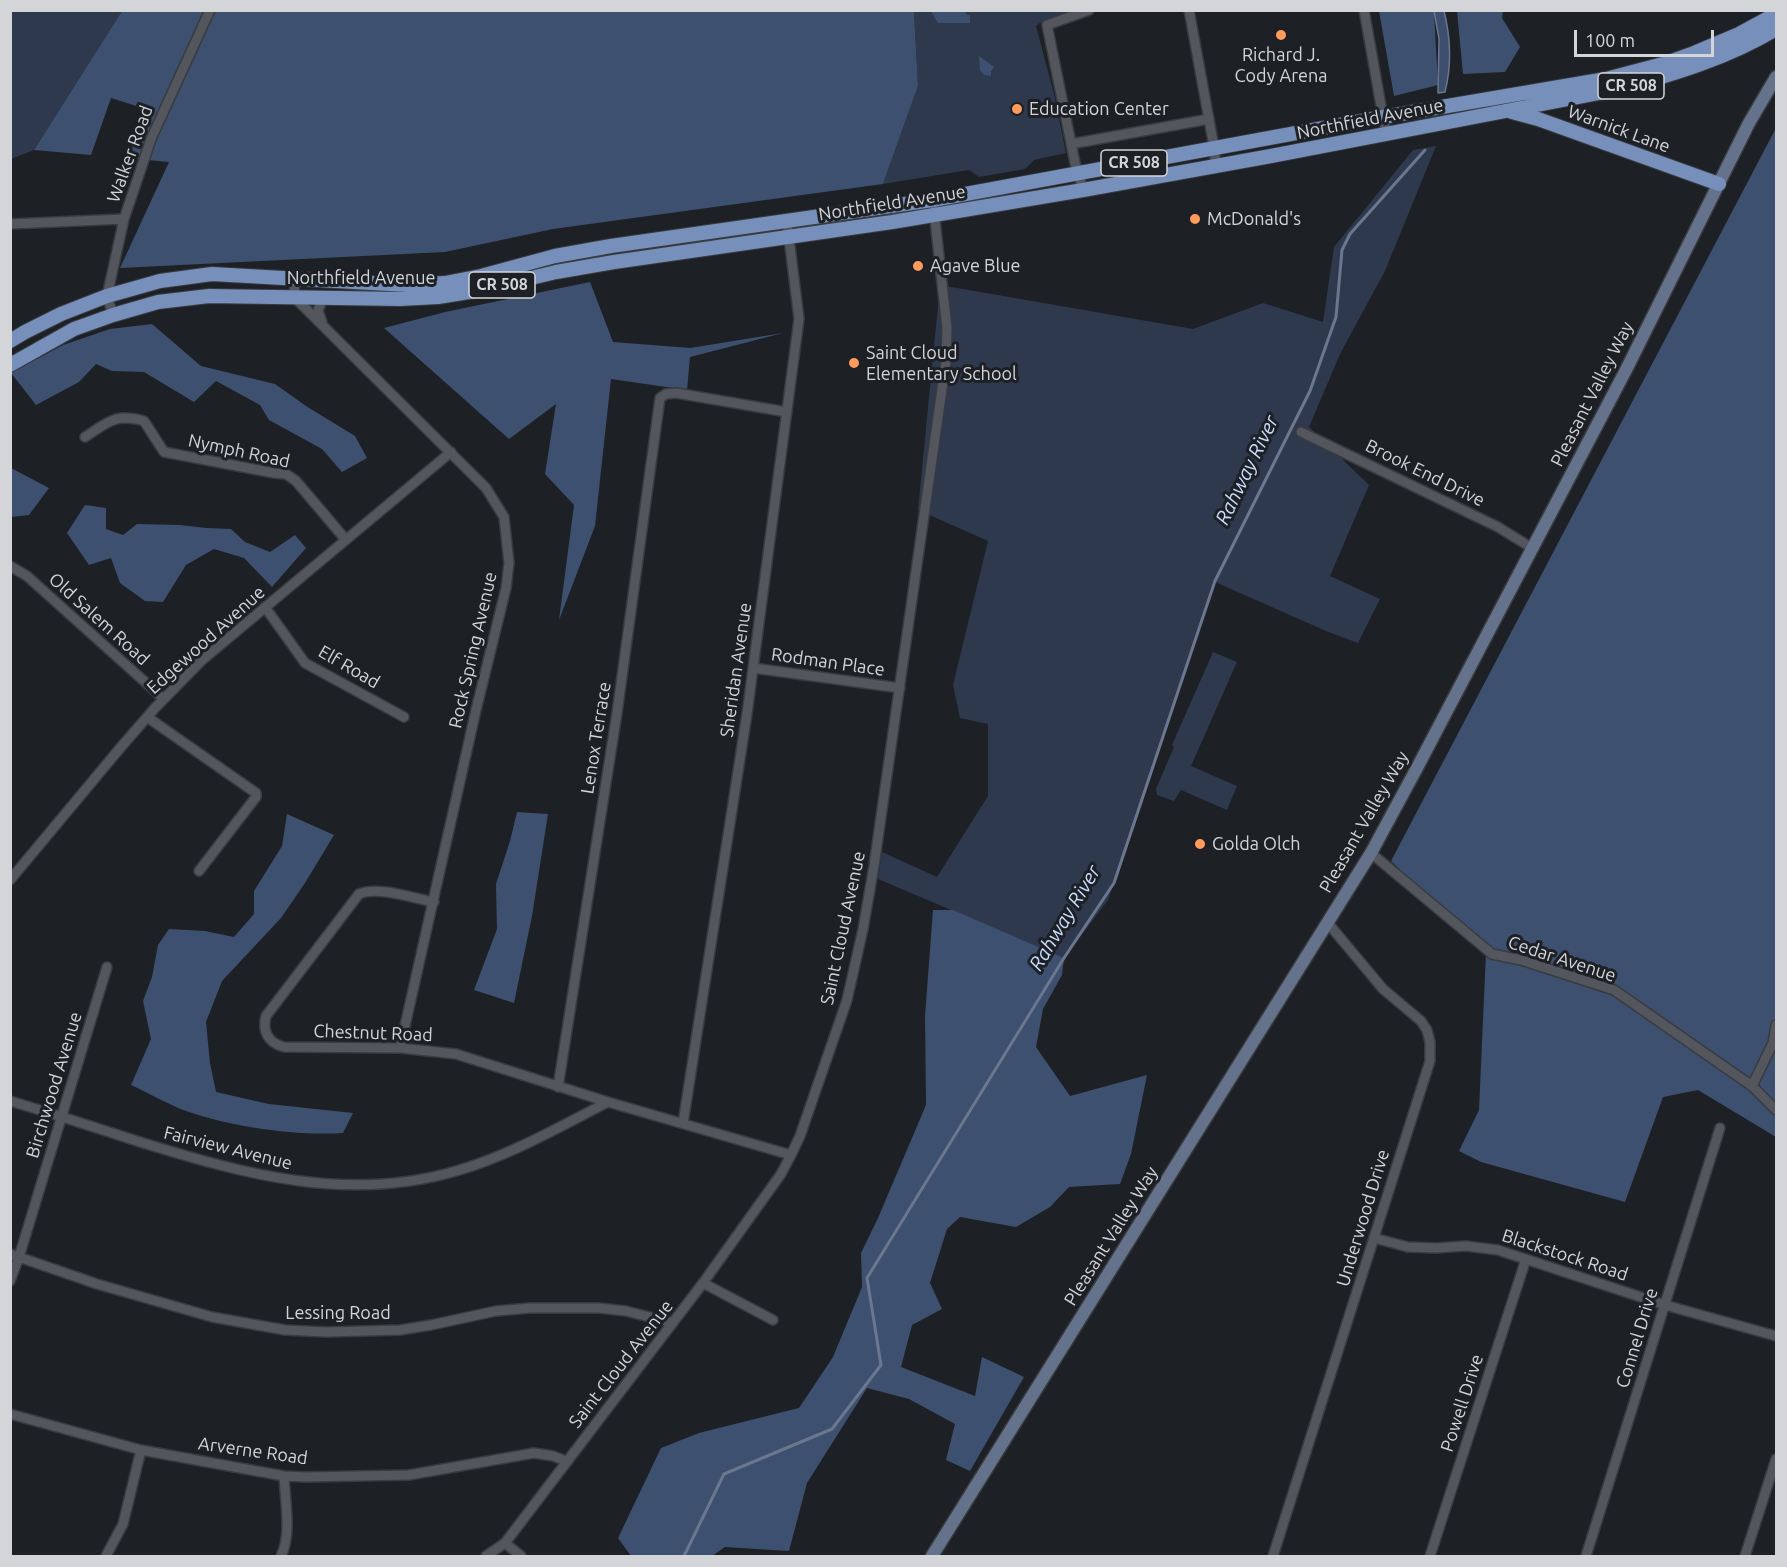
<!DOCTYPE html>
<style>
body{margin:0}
#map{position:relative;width:1787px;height:1567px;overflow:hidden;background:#1d2025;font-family:Ubuntu,sans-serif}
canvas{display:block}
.frame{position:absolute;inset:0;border:12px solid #d3d5d9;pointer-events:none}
.scale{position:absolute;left:1574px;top:30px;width:140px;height:27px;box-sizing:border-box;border:3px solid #d3d5d9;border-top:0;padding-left:8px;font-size:18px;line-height:21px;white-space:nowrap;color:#d3d5d9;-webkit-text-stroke:4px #1d2025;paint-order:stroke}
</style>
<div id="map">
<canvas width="1787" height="1567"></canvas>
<div class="frame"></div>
<div class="scale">100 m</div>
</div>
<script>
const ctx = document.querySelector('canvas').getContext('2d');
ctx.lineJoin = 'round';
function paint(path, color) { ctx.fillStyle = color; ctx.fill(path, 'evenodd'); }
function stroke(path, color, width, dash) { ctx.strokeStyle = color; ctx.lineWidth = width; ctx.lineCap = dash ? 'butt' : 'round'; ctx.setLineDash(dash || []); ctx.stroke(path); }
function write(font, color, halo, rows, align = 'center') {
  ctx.font = font + ' Ubuntu,sans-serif'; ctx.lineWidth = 6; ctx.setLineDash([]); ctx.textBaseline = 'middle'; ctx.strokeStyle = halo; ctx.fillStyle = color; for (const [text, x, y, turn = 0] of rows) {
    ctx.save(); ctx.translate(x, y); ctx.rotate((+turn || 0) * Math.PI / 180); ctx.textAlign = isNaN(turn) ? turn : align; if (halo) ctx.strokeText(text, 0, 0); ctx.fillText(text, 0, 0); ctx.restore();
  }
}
paint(new Path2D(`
 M11,11h111l-88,139 -23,9z
 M914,11h156l-26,9 -8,6 18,68 12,59 -32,7 -9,9 -46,8 -10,-7 -86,14 35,-98z
 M1436,146l-51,125 -44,81 -32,75 60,58 -39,91 50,23 -22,44 -32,-12 -111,-49 -107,318 -44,58 -186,-79 4,-27 55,25 51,-81v-72l-28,-6 -7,-33 35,-144 -70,-31 22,-225 253,44 70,-26 60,19 11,-75 79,-97z
 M1213,652l24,10 -46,104 46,20 -10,24 -46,-20 -7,11 -17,-6 -1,-6 18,-42 -2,-2z`), '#2e394e');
paint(new Path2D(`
 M122,11h792l4,75 -35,98 -330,45 -108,23 -325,16 49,-106 -43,-4 23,-48 -38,-12 -20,57 -57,-5z
 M931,11h33l3,4h3v8h-32z
 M1379,11h55l4,74 -44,11z
 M1457,11h46l-1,7 18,29 -15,25 -42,2z
 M979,56l15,11 -3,4v5l-7,-1 -4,-5z
 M1776,128v1009l-78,-47 -35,7 -38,105 -144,-40 -22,-11 20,-41 7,-157 -95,-92z
 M590,282l23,60 77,6 93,-15 -93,24 -3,33 -76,-11 -16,147 -36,94 15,-115 -29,-31 11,-70 -47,35 -125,-111 61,-16z
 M152,324l49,42 74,18 31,22 49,30 12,22 -25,14 -20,-23 -53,-29 -9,-15 -44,-24 -22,21 -50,-30 -32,-1 -16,-7 -17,18 -43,23 -25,-32 52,-28 47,-16z
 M11,468l38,20 -20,27 -18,2z
 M85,505l21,3v21l17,6 14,-11 43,1 26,3 25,1 14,13 25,10 25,-17 11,13 -34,39 -28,-29 -30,-9 -28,16 -23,37 -18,-1 -25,-18 -9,-25 -22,7 -22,-32z
 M517,812l31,2 -16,102 -18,87 -40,-13 23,-61 -1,-45 14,-43z
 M287,814l47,21 -29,48 -24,35 -59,63 -16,41 4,41 6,29 53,12 84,9 -10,20c-48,3 -111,-6 -157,-22 -19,-7 -37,-18 -55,-26l20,-46 -8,-38 9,-24 6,-32 11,-16 36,2 29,6 20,-23v-23l28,-45z
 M933,910h20l111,48 -2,17 -19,34 -7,38 34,49 77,-21 -16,79 -11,30 -51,3 -19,20 -34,20 -56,-10 -13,12 -17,54 12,26 -30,16 -11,42 74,29 7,-39 42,20 -54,94 -24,-11 9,-36 -46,-25 -42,-11 -60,95 -18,68 -64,-4 -13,9h-81l-13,-18 43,-90 38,-15 100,-25 34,-51 29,-70 -1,-34 17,-35 48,-113 -1,-89z`), '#3e506f');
const water = new Path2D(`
 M1434,11h10c7,28 8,53 1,81l-7,1 1,-54z`);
paint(water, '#3d4f6e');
stroke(water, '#6a778e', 1.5);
stroke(new Path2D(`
 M684,1556l40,-82 108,-45 49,-64 -14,-87 197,-320 50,-75 101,-302 95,-190 26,-74 6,-67 8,-16 75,-84`), '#6a778e', 3);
const minor = new Path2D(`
 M1189,10l25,137 2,20
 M1364,10l22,124
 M1071,144l138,-25
 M1083,190l-8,-27 -28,-138 42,-15
 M10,224l114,-5
 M295,279l-1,18 192,191 18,29 5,46 -3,25 -30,122 -76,338
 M113,315l-6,-19 17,-77 27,-80 59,-129
 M322,322l-4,-11 5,-14
 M1301,432l197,95 34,21
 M85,437c23,-15 30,-24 59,-16l20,31 110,21 12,1 10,7 50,59
 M10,566l17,10 137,123
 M265,607l40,56 99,54
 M753,668l147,20
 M147,717l109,76v4l-57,74
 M1371,853l121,101 29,6 93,30 138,96 24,24
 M10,880l111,-133 34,-39 46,-47 250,-209
 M434,902c-22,-4 -55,-16 -75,-8l-93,122c-4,15 2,27 18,31l116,1 56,6 152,48 183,53
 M1752,1086l21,-43 3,-18
 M558,1087l59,-374 43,-315 6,-4 10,-1 111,19
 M10,1101c44,13 87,27 130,41 104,32 207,61 316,29 53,-15 103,-44 152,-69
 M683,1123l64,-409 52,-395 -12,-97
 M1374,1238l34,9 28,1 30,-2 32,4 167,55 111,31
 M10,1254l87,30 115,33 73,13 41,2 74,-2 31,-5 65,-14 34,-3h69l27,3 47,12
 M10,1281l9,-24 88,-290
 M703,1283l70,37
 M10,1414l131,36 143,26 22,1 103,-2 125,-22 19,3 13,5
 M505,1543l16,13
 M106,1556l17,-32 18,-74
 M281,1556c11,-21 4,-56 3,-80
 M486,1556l19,-13 198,-260 78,-109 10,-19 9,-19 47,-136 16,-71 11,-63 72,-505 1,-33 -13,-117
 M1273,1556l157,-495v-19l-3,-12 -6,-9 -38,-32 -56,-67
 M1430,1556l96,-297
 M1586,1556l134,-428
 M1745,1556l31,-97`);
const secondary = new Path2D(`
 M932,1556l439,-703 47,-87 209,-398 122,-245 27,-46`);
const primary = new Path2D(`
 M1512,112l26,7 181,65
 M10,341l15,-9 36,-18 46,-18 53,-15 52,-7 195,11 38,-2 36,-7 74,-20 56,-10 322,-46 450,-83 223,-38 57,-15 31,-11 45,-19 37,-20
 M10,365l64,-36 39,-14 45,-13 51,-6 191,3 38,-2 43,-7 75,-18 58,-10 278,-40 191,-32 188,-34 349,-67c54,-15 108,-31 156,-60`);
stroke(minor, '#383b3f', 12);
stroke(secondary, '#383b3f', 15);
stroke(primary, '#383b3f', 16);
stroke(minor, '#53565c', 9);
stroke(secondary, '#65728c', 12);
stroke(primary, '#768fbb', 14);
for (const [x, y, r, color] of [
 [1281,35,6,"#ff9b5b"],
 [1017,109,6,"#ff9b5b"],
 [1195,219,6,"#ff9b5b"],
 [918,266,6,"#ff9b5b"],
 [854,363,6,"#ff9b5b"],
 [1200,844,6,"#ff9b5b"]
]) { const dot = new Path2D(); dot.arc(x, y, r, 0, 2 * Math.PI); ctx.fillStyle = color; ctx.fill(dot); stroke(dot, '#1d2025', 2); }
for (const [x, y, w] of [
 [1631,86,66],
 [1134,163,66],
 [502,285,66]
]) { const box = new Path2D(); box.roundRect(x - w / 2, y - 13, w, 26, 4.5); ctx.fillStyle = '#1d2025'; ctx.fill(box); stroke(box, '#d3d5d9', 1.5); }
write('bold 16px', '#d3d5d9', null, [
 ["CR 508",1631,86],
 ["CR 508",1134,163],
 ["CR 508",502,285]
]);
write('18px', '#d3d5d9', '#1d2025', [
 ["Richard J.",1281,55,"center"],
 ["Cody Arena",1281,76,"center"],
 ["Education Center",1029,109],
 ["McDonald's",1207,219],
 ["Agave Blue",930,266],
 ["Saint Cloud",866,353],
 ["Elementary School",866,374],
 ["Golda Olch",1212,844]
], 'left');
write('18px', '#d3d5d9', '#1d2025', [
 ["Northfield Avenue",1370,119,-11],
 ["Warnick Lane",1619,129,20],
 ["Walker Road",130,154,-70],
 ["Northfield Avenue",892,203,-9],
 ["Northfield Avenue",361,278],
 ["Pleasant Valley Way",1592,394,-63],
 ["Nymph Road",239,451,12],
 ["Brook End Drive",1425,473,26],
 ["Old Salem Road",99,619,42],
 ["Edgewood Avenue",206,640,-42],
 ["Rock Spring Avenue",473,650,-77],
 ["Rodman Place",828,662,8],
 ["Elf Road",349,667,30],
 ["Sheridan Avenue",736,670,-82],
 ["Lenox Terrace",596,738,-81],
 ["Pleasant Valley Way",1364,822,-60],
 ["Saint Cloud Avenue",843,928,-78],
 ["Cedar Avenue",1562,959,18],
 ["Chestnut Road",373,1033,2],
 ["Birchwood Avenue",54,1085,-73],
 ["Fairview Avenue",228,1148,14],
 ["Underwood Drive",1363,1218,-73],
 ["Pleasant Valley Way",1111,1236,-58],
 ["Blackstock Road",1565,1255,18],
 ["Lessing Road",338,1313],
 ["Connel Drive",1637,1338,-73],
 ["Saint Cloud Avenue",621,1364,-52],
 ["Powell Drive",1462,1403,-72],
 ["Arverne Road",253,1451,8]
]);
write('italic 20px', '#c9ddff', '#1d2025', [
 ["Rahway River",1247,470,-64],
 ["Rahway River",1065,918,-59]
]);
</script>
